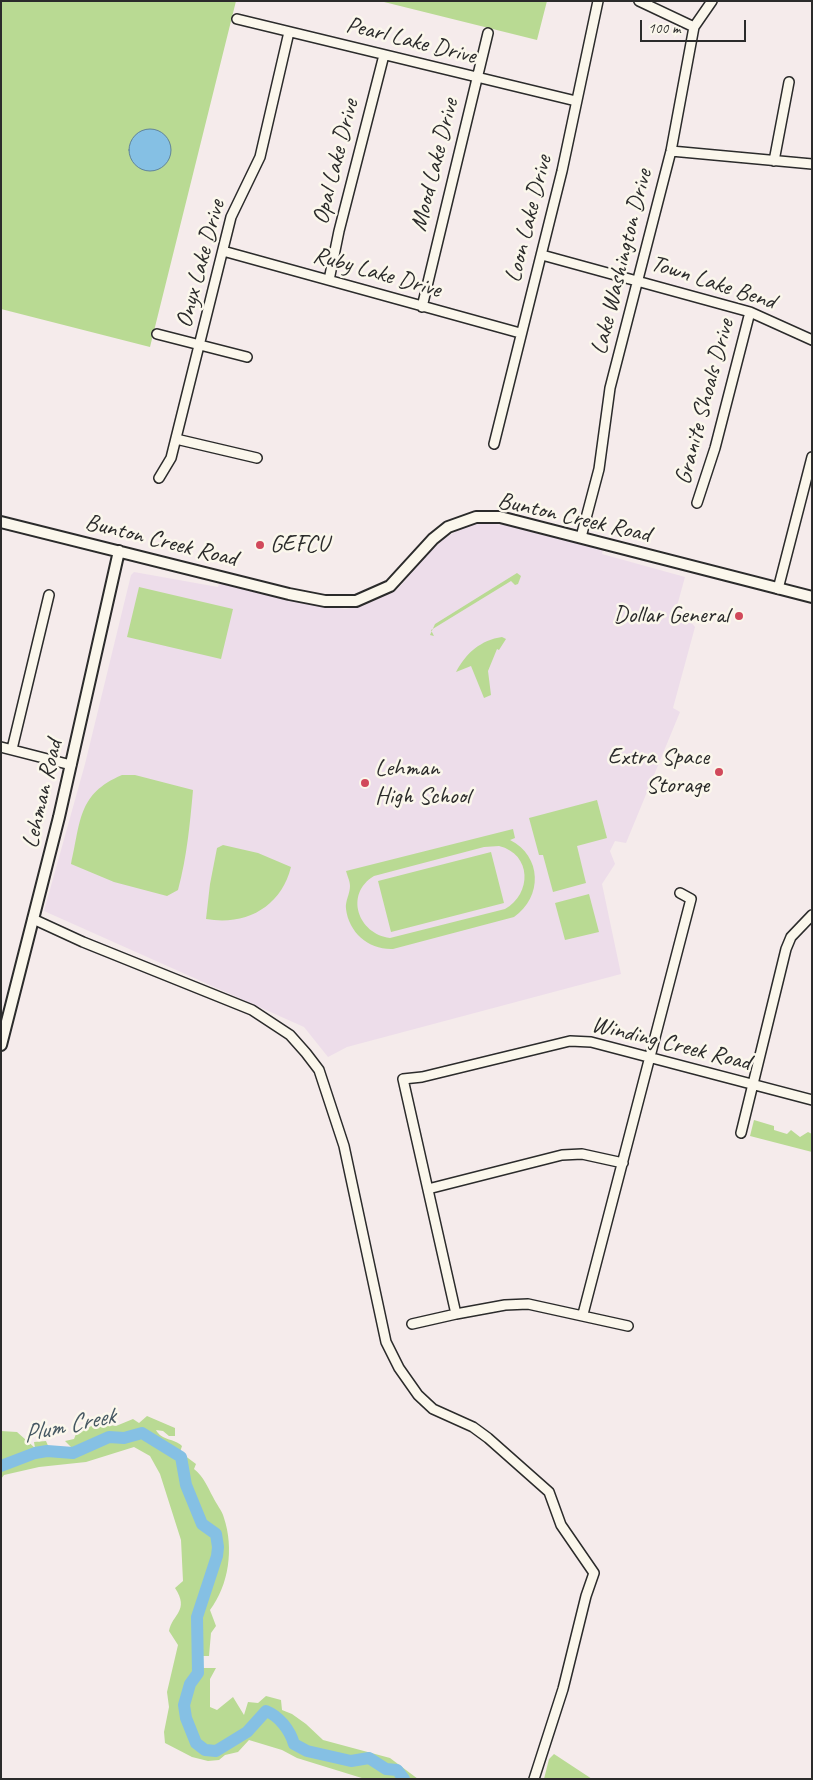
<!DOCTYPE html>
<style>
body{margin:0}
#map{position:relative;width:813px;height:1780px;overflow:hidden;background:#f5ebeb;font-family:Caveat,sans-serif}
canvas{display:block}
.frame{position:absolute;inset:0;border:2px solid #2b2b2b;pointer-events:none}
.scale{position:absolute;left:640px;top:20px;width:106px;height:22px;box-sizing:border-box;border:2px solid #2b2b2b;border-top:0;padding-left:6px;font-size:15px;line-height:18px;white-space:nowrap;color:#2b2b2b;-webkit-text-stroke:4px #fbf7ec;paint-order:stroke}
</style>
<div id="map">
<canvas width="813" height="1780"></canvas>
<div class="frame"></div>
<div class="scale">100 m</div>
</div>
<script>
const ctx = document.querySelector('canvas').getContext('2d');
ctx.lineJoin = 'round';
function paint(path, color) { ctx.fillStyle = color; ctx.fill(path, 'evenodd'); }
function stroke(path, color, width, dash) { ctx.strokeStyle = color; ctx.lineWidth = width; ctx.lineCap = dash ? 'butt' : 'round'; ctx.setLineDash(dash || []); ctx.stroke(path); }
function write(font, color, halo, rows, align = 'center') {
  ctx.font = font + ' Caveat,sans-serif'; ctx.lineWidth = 5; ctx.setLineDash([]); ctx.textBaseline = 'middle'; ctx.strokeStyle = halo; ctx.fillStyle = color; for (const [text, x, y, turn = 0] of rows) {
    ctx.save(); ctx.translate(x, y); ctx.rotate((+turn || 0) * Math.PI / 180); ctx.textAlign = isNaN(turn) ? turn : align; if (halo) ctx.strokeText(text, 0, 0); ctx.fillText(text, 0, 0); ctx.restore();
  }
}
paint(new Path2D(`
 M478,523l29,2 96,23 -1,6 83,23 -8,29 18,21 -22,81 7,4 -54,131 -11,-2 -5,10 5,13 -13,20 19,90 -274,73 -19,10 -24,-30 -260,-116 41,-147 46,-189 3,-3 84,15 2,-6 71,19 54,9 18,-3 35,-17 29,-35 18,-16 22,-13z`), '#edddea');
paint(new Path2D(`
 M1,1h235l-86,346 -149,-38z
 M380,1h167l-10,39z
 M517,573l4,3 -3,8 -3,1 -4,-4 -80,49 3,6 -4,-1 5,-11z
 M139,587l94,22 -12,50 -94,-22z
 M502,637l4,2 -7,11 -2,-1 -9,22 3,24 -7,3 -13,-32 -15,6c10,-19 25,-32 46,-35z
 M122,775h13l58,15c-3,33 -6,67 -15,100l-11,6 -53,-14 -43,-18c10,-42 6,-70 51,-89z
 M597,800l10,38 -30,8 9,37 -33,9 -10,-37h-4l-10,-37z
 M513,829l2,9 -5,2c32,16 33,57 4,77l-121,32c-24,1 -44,-16 -47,-40 -1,-8 4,-15 4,-23 0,-5 -3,-11 -4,-15zM499,846c33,8 33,48 6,63l-115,29c-32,-4 -46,-44 -16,-62l110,-29z
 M223,845l35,8 33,14c-10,40 -45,59 -85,52l4,-35 7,-36z
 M491,852l13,51 -113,29 -13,-51z
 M589,894l10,38 -34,8 -10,-37z
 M754,1120l20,6v4l13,4 4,-4 9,7 8,-5 4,2v18l-62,-16z
 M147,1416l28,12v8h-6l-6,-5 -7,-1c6,11 18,8 26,16l-2,6 16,12 -2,5c10,8 13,17 19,28 3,7 9,13 11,21 10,30 5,67 -14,92l6,16 -5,7 -2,23h-10v12h17l-6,11v28l7,3 16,-13 11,18 4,-13 10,1 8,-7 15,4 1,10 10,4 14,10 17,16 67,18 28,21h-53l-68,-21 -15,-8 -33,-10 -11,12 -13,3 -6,5 -11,1 -16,-4 -27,-14 -1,-11 5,-25 -2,-15 11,-47 -9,-14c3,-17 21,-20 6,-43l8,-7 -2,-41 -21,-66 -10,-18 -16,-9 -48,15 -47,5 -35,8 -3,4v-48l16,1 18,16 -1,-6 12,-1 3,7 11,3 13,-2 -8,-8 9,-2 2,-5 21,-11 19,3 17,-7 6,4z
 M554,1754l38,25h-48l5,-20z`), '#b9da93');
const water = new Path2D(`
 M129 150a21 21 0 1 1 42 0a21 21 0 1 1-42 0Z`);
paint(water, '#85c0e4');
stroke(water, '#61849a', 1);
stroke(new Path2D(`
 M1,1466l34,-13 12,-2 26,2 36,-16 15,1 18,-5 39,24 5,28 16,39 14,10 2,13 -1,9 -20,61 1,56 -8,11 -6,21 2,13 10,25 9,7 11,1 31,-19 19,-21c13,5 24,19 28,33l13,7 44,10 18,-3 17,11 11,1 7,9`), '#85c0e4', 12);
const minor = new Path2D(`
 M639,1l55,26
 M237,19l339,82
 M671,151l141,13
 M774,161l15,-79
 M223,251l297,82
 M542,255l208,57 62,28
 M329,280l10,-49 45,-176
 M422,307l66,-274
 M157,334l90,23
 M176,439l81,19
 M494,444l68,-273 36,-170
 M159,478l12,-20 60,-241 29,-60 29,-125
 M697,503l18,-55 35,-136
 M581,537l18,-68 11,-81 61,-237 23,-124 18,-26
 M778,589l34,-132
 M1,747l70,18
 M12,749l37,-154
 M33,919l50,23 169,68 38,25 16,18 13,17 25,76 42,196 13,26 19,27 15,14 40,18 15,11 61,54 12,33 33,48 -8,23 -23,93 -29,90
 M741,1133l45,-184 5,-12 21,-22
 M428,1189l134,-34 20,-1 41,9
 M583,1314l108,-415 -11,-6
 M412,1324l44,-10
 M628,1326l-100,-22 -23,1 -49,9 -53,-235 19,-2 148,-36 21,1 221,58`);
const tertiary = new Path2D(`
 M1,522l288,72 36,7h31l34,-15 43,-47 15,-12 28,-10h24l312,80
 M1,1045l58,-228 60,-266`);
stroke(minor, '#2b2b2b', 12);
stroke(tertiary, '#2b2b2b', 14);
stroke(minor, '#fbf7ec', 9);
stroke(tertiary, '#fbf7ec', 10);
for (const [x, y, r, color] of [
 [260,545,5,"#d1495b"],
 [739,616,5,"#d1495b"],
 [719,772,5,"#d1495b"],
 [365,783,5,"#d1495b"]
]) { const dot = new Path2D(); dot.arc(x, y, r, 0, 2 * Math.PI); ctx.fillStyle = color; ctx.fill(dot); stroke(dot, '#fbf7ec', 2); }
write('24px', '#2b2b2b', '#fbf7ec', [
 ["Pearl Lake Drive",411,41,14],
 ["Opal Lake Drive",336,162,-76],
 ["Mood Lake Drive",435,165,-76],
 ["Loon Lake Drive",529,219,-76],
 ["Lake Washington Drive",622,262,-76],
 ["Onyx Lake Drive",201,264,-75],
 ["Ruby Lake Drive",377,273,16],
 ["Town Lake Bend",713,283,18],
 ["Granite Shoals Drive",705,402,-75],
 ["Bunton Creek Road",574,518,13],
 ["Bunton Creek Road",161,541,14],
 ["Lehman Road",43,794,-77],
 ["Winding Creek Road",671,1044,14]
]);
write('24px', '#2b2b2b', '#fbf7ec', [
 ["GEFCU",270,545],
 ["Dollar General",729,616,"right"],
 ["Extra Space",709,758,"right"],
 ["Storage",709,786,"right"],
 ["Lehman",375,769],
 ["High School",375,797]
], 'left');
write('italic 25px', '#465862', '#fbf7ec', [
 ["Plum Creek",69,1426,-12]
]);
</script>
